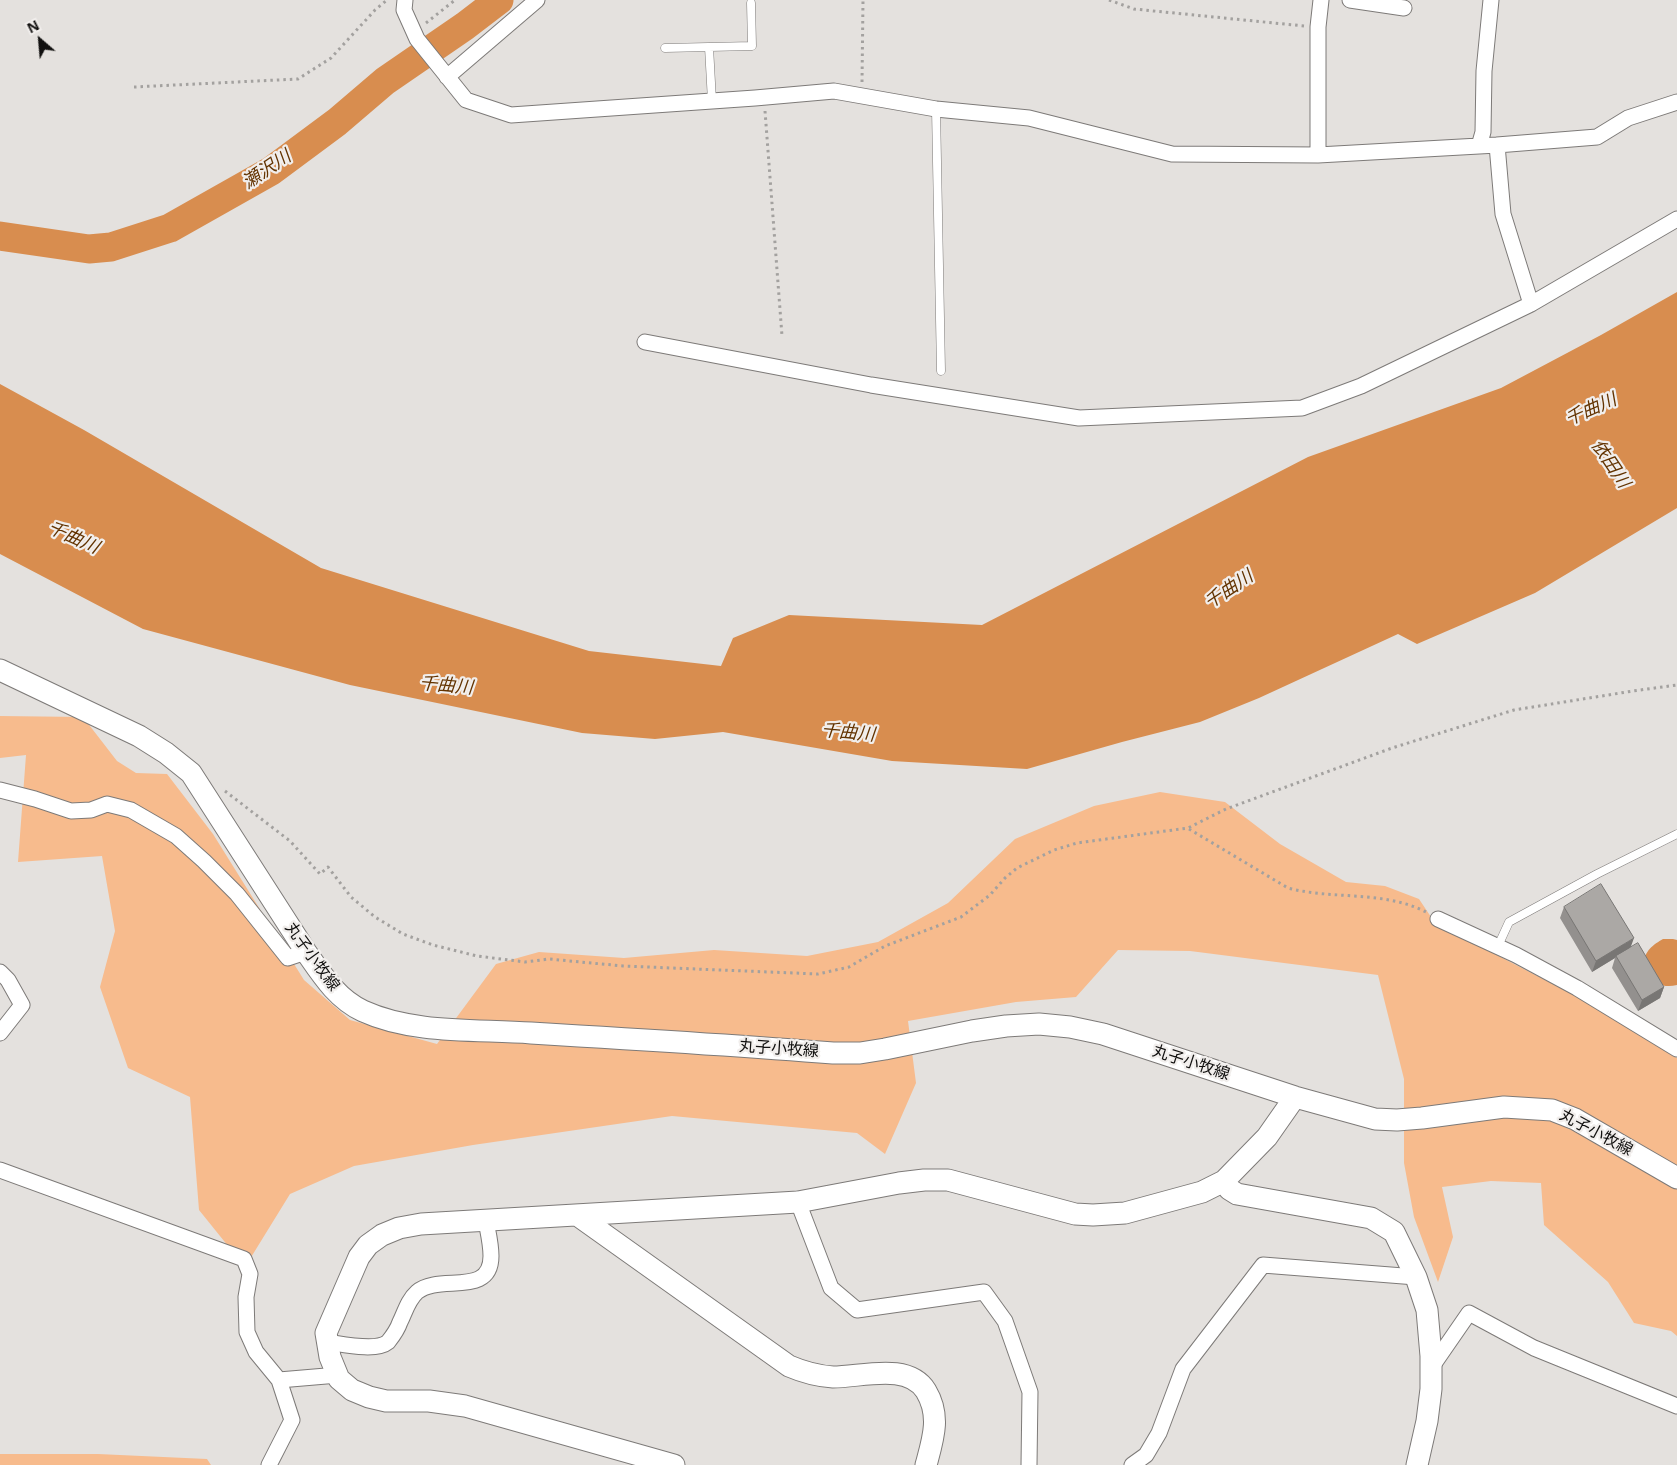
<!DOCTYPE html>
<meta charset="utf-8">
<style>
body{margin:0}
#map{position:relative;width:1677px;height:1465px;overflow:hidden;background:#e4e1de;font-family:"Noto Sans",sans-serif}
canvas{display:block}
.north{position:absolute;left:15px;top:15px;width:50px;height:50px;-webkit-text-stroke:4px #f1eeec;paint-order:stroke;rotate:333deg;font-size:14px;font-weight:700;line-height:20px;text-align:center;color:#11100f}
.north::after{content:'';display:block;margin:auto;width:18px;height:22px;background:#11100f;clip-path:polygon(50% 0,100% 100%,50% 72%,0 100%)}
</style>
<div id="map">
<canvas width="1677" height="1465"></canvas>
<div class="north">N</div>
</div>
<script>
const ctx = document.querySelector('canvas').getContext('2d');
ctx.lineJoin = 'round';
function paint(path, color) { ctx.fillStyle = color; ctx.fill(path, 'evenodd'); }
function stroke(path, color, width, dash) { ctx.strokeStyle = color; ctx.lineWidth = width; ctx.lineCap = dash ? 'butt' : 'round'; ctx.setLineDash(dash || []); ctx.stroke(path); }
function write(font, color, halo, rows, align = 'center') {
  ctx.font = font + ' "Noto Sans","Noto Sans JP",sans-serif'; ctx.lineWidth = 4.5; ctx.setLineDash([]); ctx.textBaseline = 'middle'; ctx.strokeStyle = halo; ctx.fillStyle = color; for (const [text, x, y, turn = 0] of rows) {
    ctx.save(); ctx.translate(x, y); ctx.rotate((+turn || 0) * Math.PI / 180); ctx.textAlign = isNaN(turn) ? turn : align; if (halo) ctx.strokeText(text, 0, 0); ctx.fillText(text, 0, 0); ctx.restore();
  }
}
paint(new Path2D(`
 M0,716l83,1 34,44 19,12 31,1 46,60 91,146 46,40 87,24 59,-80 43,-12 85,6 90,-8 93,6 71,-14 70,-39 67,-64 79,-33 66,-14 65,10 55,42 66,38 39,4 34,13 16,24 137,71 105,64v278l-6,-5 -37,-8 -26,-41 -64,-57 -3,-42 -50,-2 -49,6 11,50 -15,45 -24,-65 -10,-54v-84l-26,-104 -188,-24 -72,-1 -42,47 -60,5 -108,19 8,62 -31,71 -28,-21 -185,-17 -199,29 -119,21 -64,28 -45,73 -46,-57 -9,-113 -62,-29 -28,-81 15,-56 -13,-75 -84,6 8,-107 -26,3z
 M0,1454h98l109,5 4,6h-211z`), '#f7bb8d');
paint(new Path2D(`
 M1677,292v216l-142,85 -118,51 -19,-10 -139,64 -59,24 -78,20 -95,27 -135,-8 -169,-29 -68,7 -73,-6 -232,-48 -207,-56 -143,-75v-170l84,46 237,138 268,83 132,15 12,-28 56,-23 193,10 326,-168 193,-69 100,-53z
 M1663,939h10l4,1v45c-12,3 -21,0 -27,-11 -1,-3 -5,-8 -5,-11 -2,-11 9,-19 18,-24z`), '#d88d4f');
stroke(new Path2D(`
 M0,236l89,13 22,-2 59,-19 101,-57 66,-49 48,-41 80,-55 34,-26`), '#d88d4f', 29);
const lane = new Path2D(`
 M709,47l3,54
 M665,48l87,-2 -1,-43
 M936,109l5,262
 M1498,946l11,-24 88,-48 80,-40`);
const street = new Path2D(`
 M405,0l-1,10 13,29 49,61 45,15 244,-17 79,-7 102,18 93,9 143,36 146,1 179,-10 100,-8 31,-19 49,-16
 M1350,0l54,8
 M447,77l90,-77
 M1497,145l6,69 28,90
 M1479,146l4,-14 1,-61 7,-71
 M1318,155v-128l3,-27
 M645,342l226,43 208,33 223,-10 59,-22 170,-82 146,-85
 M0,790l35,9 36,12 20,-1 16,-6 24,6 45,26 28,25 33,33 51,64 18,-6
 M1438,919l78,36 61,33 100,61
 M0,972l8,8 14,25 -22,28
 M0,1170l244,89 6,15 -4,23 1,35 9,20 23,28
 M798,1202l33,86 26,22 127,-18 21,29 25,71 -1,73
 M327,1342c15,2 49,10 61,0 4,-5 10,-14 12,-20 5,-10 8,-22 17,-30 22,-19 74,6 74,-36 0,-12 -3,-24 -5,-35
 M1431,1368l38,-55 65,35 143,58
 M269,1465l23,-45 -13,-40 59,-5
 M1132,1465l14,-10 13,-22 24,-64 80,-104 153,12`);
const secondary = new Path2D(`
 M0,670l139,66 27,17 25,20 115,179c16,23 31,47 57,59 50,23 114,18 168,22 101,6 201,12 302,20h27l25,-4 87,-18 34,-5 33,-2 31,3 33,7 192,63 80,22 22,1 25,-2 82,-11 48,3 23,9 102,59
 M1224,1181l5,8 8,5 134,24 23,14 22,45 11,33 4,46v33l-4,32 -10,44
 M577,1215l212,151c14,6 28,10 44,11 29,0 75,-15 93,14 15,25 7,48 0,74
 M674,1465l-209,-59 -36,-5h-43l-17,-4 -17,-7 -13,-11 -9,-22 -4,-24 33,-76 9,-12 14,-10 17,-7 22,-4 377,-22 101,-19 25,-3h24l127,34 18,1 32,-2 77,-21 22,-11 43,-44 28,-40`);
stroke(lane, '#7d7a78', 9);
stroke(street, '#7d7a78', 17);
stroke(secondary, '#7d7a78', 23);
stroke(new Path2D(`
 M1109,0l25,9 170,17
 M426,23l29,-23
 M862,82l1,-82
 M134,87l164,-8 33,-21 44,-48 12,-10
 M765,111l17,225
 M225,791l65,50 30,33 8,-7 23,30 24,20 28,17 30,11 44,11 48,6 24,-3 74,7 195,8 31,-7 36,-21 76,-29 29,-22 15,-17 12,-10 37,-18 23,-7 111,-15 38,-19 166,-61 122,-38 119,-19 44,-6
 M1189,829l99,59c45,12 95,2 138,24`), '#a3a19f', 3, [2.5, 4]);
stroke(lane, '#fff', 8);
stroke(street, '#fff', 15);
stroke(secondary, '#fff', 21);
paint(new Path2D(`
 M1564,907l66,41 34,39 -4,11 -22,13 -26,-43 3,-10 -23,14 -32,-54z`), '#93908e');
paint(new Path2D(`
 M1634,938l-4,11 -14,7 -1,2 -23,14 4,-11z
 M1664,987l-4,11 -22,13 4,-11z`), '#787674');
const building = new Path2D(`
 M1601,884l33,54 -38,23 -32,-54z
 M1638,943l26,44 -22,13 -26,-44z`);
paint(building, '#aba8a5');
stroke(building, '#787674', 1);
write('16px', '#11100f', '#f1eeec', [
 ["丸子小牧線",312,957,54],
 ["丸子小牧線",779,1049,4],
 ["丸子小牧線",1191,1063,18],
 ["丸子小牧線",1596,1133,28]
]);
write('italic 18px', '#633300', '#f1eeec', [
 ["瀬沢川",267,170,-34],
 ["千曲川",1591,410,-24],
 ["依田川",1610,464,56],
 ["千曲川",73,538,24],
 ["千曲川",1229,590,-34],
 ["千曲川",446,686,5],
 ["千曲川",848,733,5]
]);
</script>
